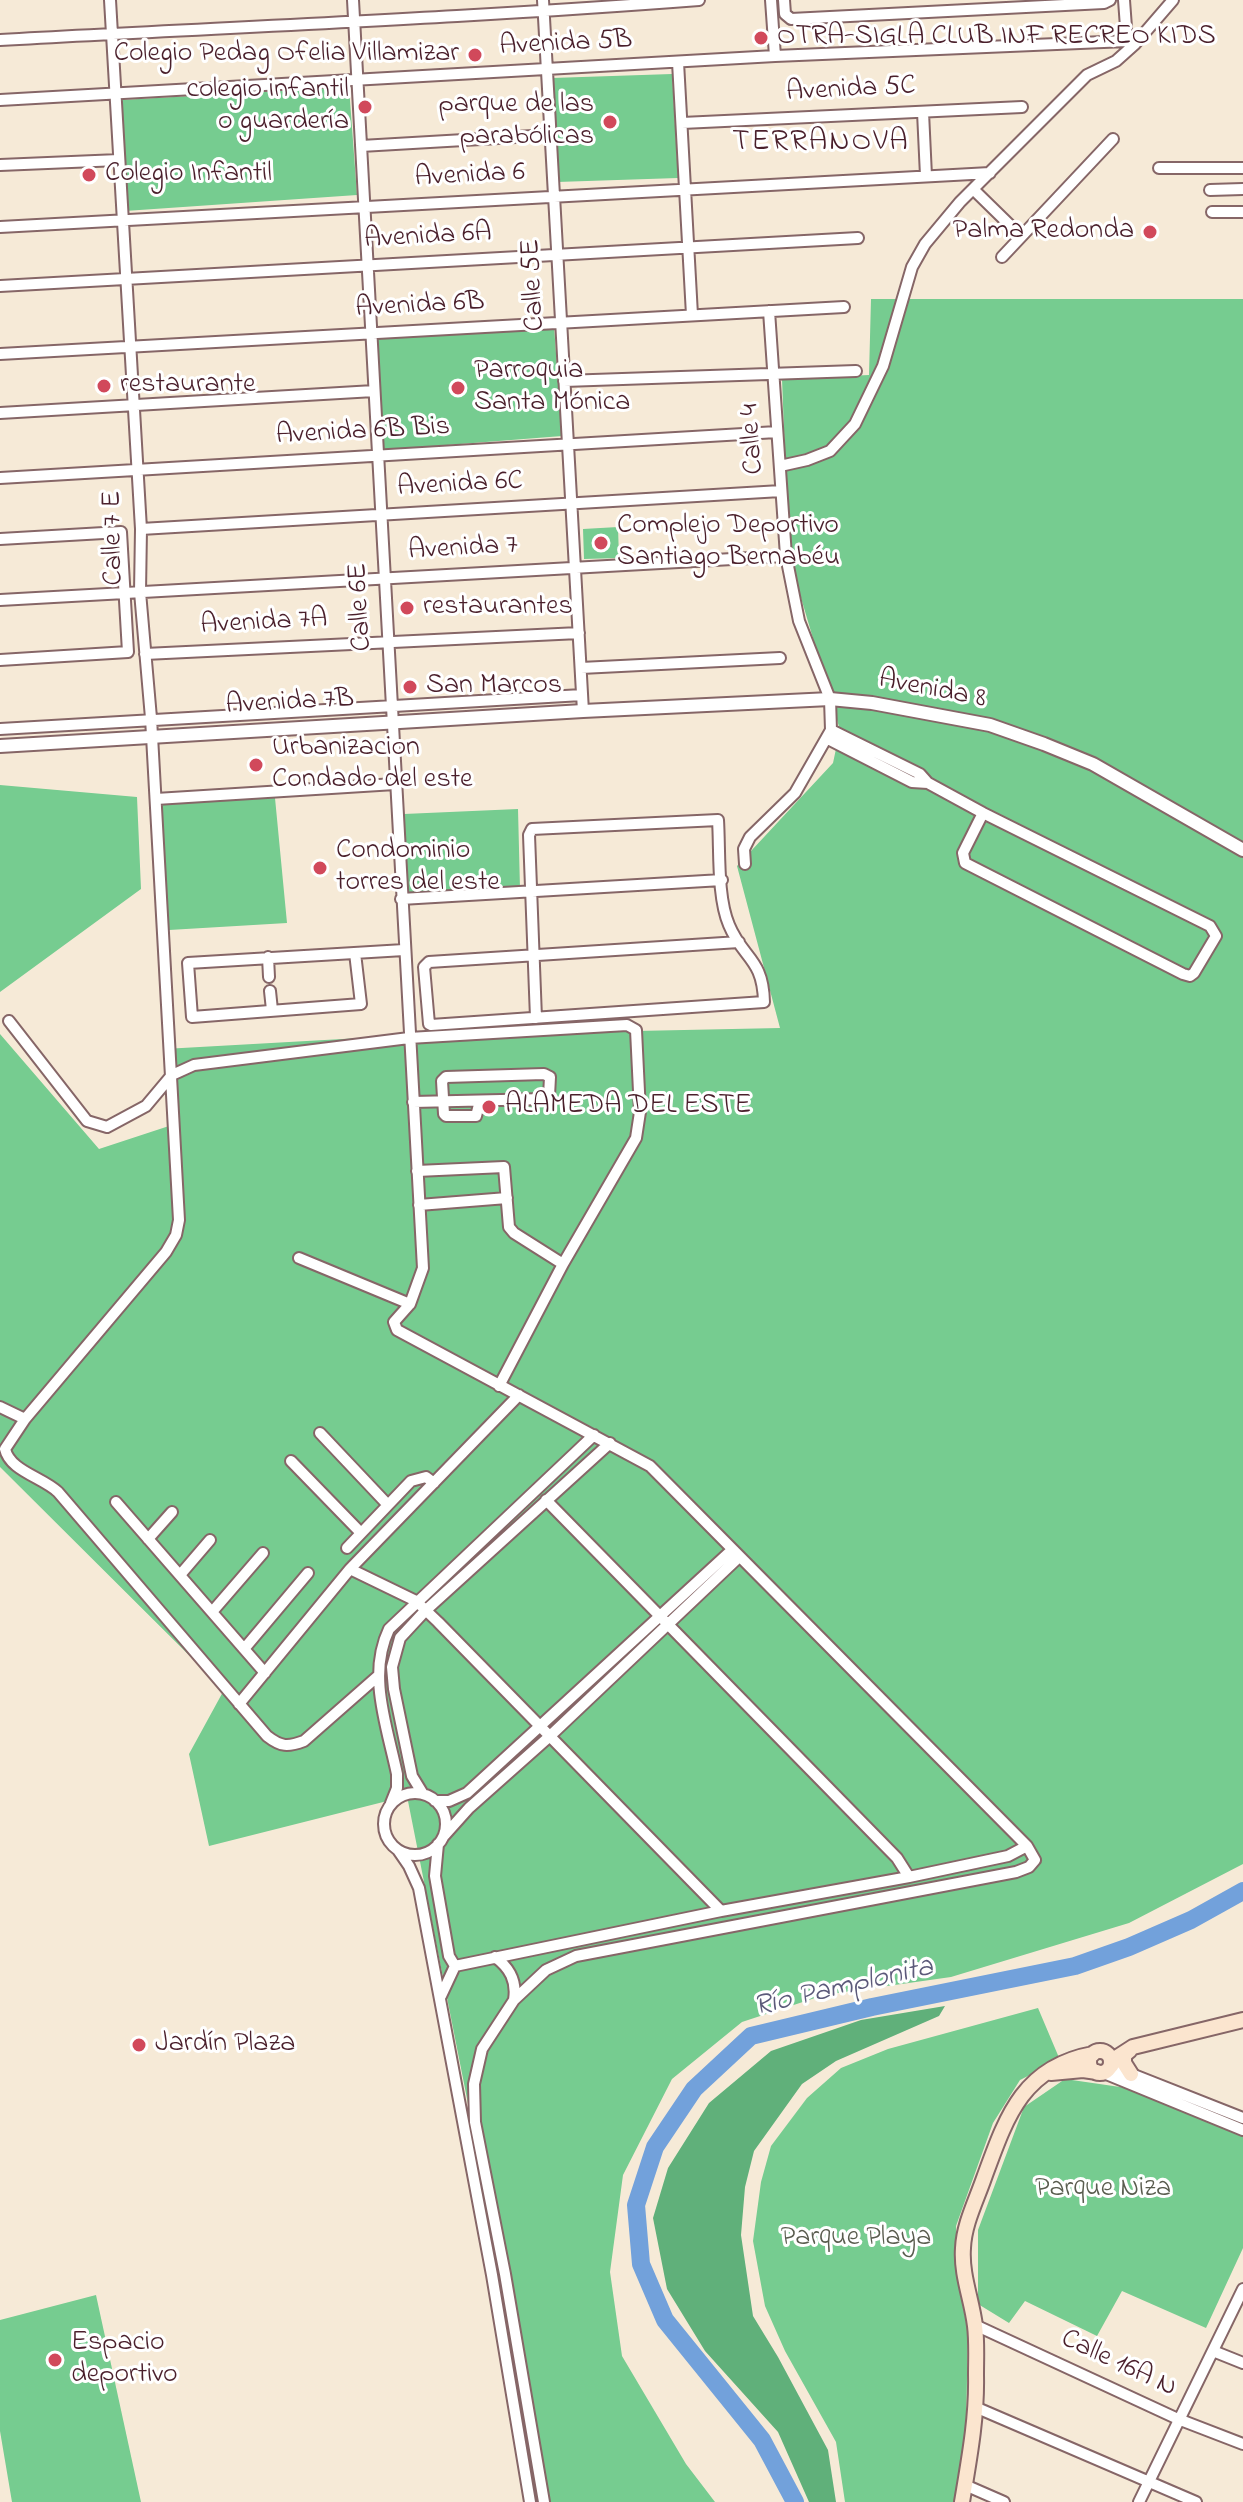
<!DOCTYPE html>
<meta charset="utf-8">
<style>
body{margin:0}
canvas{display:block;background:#f6ead7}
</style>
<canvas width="1243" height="2502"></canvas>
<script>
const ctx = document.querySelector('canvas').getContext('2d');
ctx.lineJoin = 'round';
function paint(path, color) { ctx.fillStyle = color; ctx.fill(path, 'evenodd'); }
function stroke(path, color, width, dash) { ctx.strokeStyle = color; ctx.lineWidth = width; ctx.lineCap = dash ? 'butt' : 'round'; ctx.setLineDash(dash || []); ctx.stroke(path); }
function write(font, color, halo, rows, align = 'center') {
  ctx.font = font + ' "Indie Flower",sans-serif'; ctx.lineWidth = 6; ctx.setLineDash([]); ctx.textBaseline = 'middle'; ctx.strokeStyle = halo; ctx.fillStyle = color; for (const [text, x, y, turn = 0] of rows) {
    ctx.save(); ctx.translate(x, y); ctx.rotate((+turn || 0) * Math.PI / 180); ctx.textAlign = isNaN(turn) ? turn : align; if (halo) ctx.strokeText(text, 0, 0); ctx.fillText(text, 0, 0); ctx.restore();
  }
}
paint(new Path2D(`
 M672,74l6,104 -121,4 -5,-104z
 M349,87l8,108 -232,16 -4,-111z
 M871,299h372v1565l-114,59 -178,54 -127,18 -82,27 -70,57 -49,96 -13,97 12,84 64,108 29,38h-168l-140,-706 -198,50 -20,-92 35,-64 -224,-223v-433l99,115 70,-23 -5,-77 232,-13 384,-8 -43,-162 96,-103 7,-33 -51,-173 -7,-178 87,-4z
 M554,326l8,110 -178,14 -9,-116z
 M618,527l1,31 -35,1 -1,-30z
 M0,785l137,12 4,92 -141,103z
 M275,798l12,125 -118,7 -7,-126z
 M518,809l2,80 -113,5 -3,-80z
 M1038,2008l22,52 -40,20 -27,43 -37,103 3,61 9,45 -2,95 -11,75h-110l-9,-60 -51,-91 -20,-45 -12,-65 8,-59 10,-36 36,-48 34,-30 47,-19z
 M1065,2079l62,9 116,48v112l-37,80 -84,-37 -25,45 -72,-35 -16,22 -31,-19v-74l46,-123z
 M96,2295l45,207h-129l-12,-71v-111z`), '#76cc90');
paint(new Path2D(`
 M945,2006l-6,10 -103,45 -34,23 -48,67 -9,36 -4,48 12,81 25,41 50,93 8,52h-27l-31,-70 -73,-81 -38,-62 -14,-71 15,-50 41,-65 62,-52 90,-31z`), '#60b07a');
stroke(new Path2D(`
 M795,2502l-33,-62 -97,-120 -24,-56 -5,-59 19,-58 39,-58 57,-53 121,-29 203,-41 54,-19 62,-27 52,-29`), '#72a1db', 18);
const minor = new Path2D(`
 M110,0l31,529 -1,63 11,126 28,502 -3,15 -10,17 -141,167 -20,30c5,22 37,28 53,43l209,244c14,11 21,11 37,5l74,-65
 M353,0l70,1268 -13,36 -16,18 3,8 253,136 377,380 8,14 -6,7 -13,5 -440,84 -30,14 -32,30 -32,49 -8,35 1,38 30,152 39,228
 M543,0l40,711
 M771,0l4,56
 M784,0l1,14 6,5 313,-16 6,-3
 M1124,0l3,41
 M0,40c233,-13 466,-22 699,-40
 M678,62l14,253
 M0,100l775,-44 352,-15 8,3
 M923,112l3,64
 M682,123l340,-16
 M361,146l189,-11
 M0,165l119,-5
 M1159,168h84
 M974,190l47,46
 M1210,190l33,-1
 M1212,212h31
 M0,227l990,-54
 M1002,257l111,-118
 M0,286l858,-48
 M0,354l844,-47
 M564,381l292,-10
 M0,413l374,-22
 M780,466l27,-6 23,-9 25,-27 28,-58 29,-99 13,-23 35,-42 127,-127 29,-14 19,-17 38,-44
 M0,478l777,-46
 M141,529l640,-38
 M0,539l121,-7 7,120 -128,8
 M0,600l786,-44
 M145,654l434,-21
 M581,668l199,-10
 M0,729l582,-34
 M831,730l89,44 8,9 55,30 227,113 6,10 -22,37 -4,3 -7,-2 -218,-111 -2,-10 20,-40
 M828,739l84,43 16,1
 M156,799l239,-15
 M745,864l-1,-15 6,-12 45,-44 36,-63 -1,-31 -31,-78 -13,-65 -17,-245
 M401,899l321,-19
 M355,953l6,51 -169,13 -4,-54 216,-13
 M268,957l1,20
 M270,991l2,19
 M536,1018l-7,-183 3,-6 186,-9c2,31 -1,77 11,105 14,34 34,33 35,77l-333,23 -2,-1 -5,-57 5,-5 310,-20
 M9,1021l78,100 20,6 39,-21 26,-31 22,-10 215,-27 218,-13 9,5 4,82 -4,26 -73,126 -49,-31 -5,-6 -5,-60 -87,4
 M413,1102l132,-3 4,-3 1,-19 -6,-3 -98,3 -4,4 2,33 2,2h30l4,-15
 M419,1205l88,-7
 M299,1258l111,46
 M499,1386l64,-122
 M0,1407l25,12
 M320,1433l68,72
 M291,1461l70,72
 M546,1500l351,358 12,19
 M116,1502l149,171
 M148,1539l24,-27
 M347,1548l64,-67 15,-4 8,6
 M350,1569l66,32 22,21 283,289
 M180,1575l30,-35
 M212,1612l51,-59
 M244,1649l64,-76
 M239,1704l111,-135 169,-174
 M384 1824a31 31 0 1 1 62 0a31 31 0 1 1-62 0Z
 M423,1794l-11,-18 -18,-87 -2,-22 8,-29 25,-27 185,-168
 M435,1801h14l18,-8 265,-243
 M391,1803l6,-15v-14c-10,-48 -30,-99 -8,-145l205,-194
 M443,1837l26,-29 81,-72 189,-179
 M438,1844l-3,32 14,80 6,10
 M398,1850l11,16 10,22 73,387 38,227
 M495,1957c15,11 22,24 19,43
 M441,1996l14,-30 266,-55 188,-34 99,-21 19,-10
 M1111,2066l132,52
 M1104,2073l139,57
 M975,2325l203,94 65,25
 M1213,2351l30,12
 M975,2407l221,95
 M965,2485l39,17
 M1139,2502l104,-213`);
const tertiary = new Path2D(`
 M0,746l583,-35 247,-12 42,4 118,22 54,19 49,20 150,86`);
const secondary = new Path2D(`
 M1130,2050l-6,5v8l7,11
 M1089 2062a11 11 0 1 1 22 0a11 11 0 1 1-22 0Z
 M1111,2066l5,-8 17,-11 110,-27
 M1051,2073l32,-3 14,2
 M962,2502c7,-42 15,-84 14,-127 0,-16 1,-33 -1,-49 -3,-26 -14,-51 -12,-78 1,-24 13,-47 21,-70 22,-60 38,-111 109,-124`);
stroke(minor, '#866667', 14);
stroke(tertiary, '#866667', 16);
stroke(secondary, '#866667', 18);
stroke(minor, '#fff', 10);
stroke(tertiary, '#fff', 12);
stroke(secondary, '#fbe5cf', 14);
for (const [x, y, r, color] of [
 [761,38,8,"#d1495b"],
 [475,55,8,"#d1495b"],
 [365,107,8,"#d1495b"],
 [610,122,8,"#d1495b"],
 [89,175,8,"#d1495b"],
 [1150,232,8,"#d1495b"],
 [104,386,8,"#d1495b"],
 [458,388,8,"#d1495b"],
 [601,543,8,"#d1495b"],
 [407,608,8,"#d1495b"],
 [410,687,8,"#d1495b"],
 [256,765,8,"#d1495b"],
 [320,868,8,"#d1495b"],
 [489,1107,8,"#d1495b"],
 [139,2045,8,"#d1495b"],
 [55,2360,8,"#d1495b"]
]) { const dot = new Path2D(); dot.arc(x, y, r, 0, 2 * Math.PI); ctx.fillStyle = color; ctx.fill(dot); stroke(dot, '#fff', 3); }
write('28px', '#4a1f2b', '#fff', [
 ["OTRA-SIGLA CLUB INF RECREO KIDS",777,38],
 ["Colegio Pedag Ofelia Villamizar",459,55,"right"],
 ["colegio infantil",349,91,"right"],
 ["o guardería",349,123,"right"],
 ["parque de las",594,106,"right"],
 ["parabólicas",594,138,"right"],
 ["Colegio Infantil",105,175],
 ["Palma Redonda",1134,232,"right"],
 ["Parroquia",474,372],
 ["Santa Mónica",474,404],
 ["restaurante",120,386],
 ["Complejo Deportivo",617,527],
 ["Santiago Bernabéu",617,559],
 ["restaurantes",423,608],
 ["San Marcos",426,687],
 ["Urbanizacion",272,749],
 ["Condado del este",272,781],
 ["Condominio",336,852],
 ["torres del este",336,884],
 ["ALAMEDA DEL ESTE",505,1107],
 ["Jardín Plaza",155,2045],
 ["Espacio",71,2344],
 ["deportivo",71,2376]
], 'left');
write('28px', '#4a1f2b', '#fff', [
 ["Avenida 5B",566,45,-3],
 ["Avenida 5C",851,91,-3],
 ["Avenida 6",470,177,-3],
 ["Avenida 6A",428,238,-3],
 ["Calle 5E",535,285,-93],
 ["Avenida 6B",420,307,-3],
 ["Avenida 6B Bis",363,433,-3],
 ["Calle 4",754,439,-94],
 ["Avenida 6C",460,486,-3],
 ["Calle 7 E",115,538,-91],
 ["Avenida 7",463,550,-3],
 ["Calle 6E",362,607,-93],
 ["Avenida 7A",264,624,-3],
 ["Avenida 8",932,691,11],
 ["Avenida 7B",290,704,-3],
 ["Calle 16A N",1118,2365,25]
]);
write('28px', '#595c4e', '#fff', [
 ["Parque Niza",1103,2190],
 ["Parque Playa",856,2239]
]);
ctx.letterSpacing = '2px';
write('30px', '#4a1f2b', '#fff', [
 ["TERRANOVA",821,144]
]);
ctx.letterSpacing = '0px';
write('italic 30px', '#5c5a7a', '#fff', [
 ["Río Pamplonita",844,1989,-13]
]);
</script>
